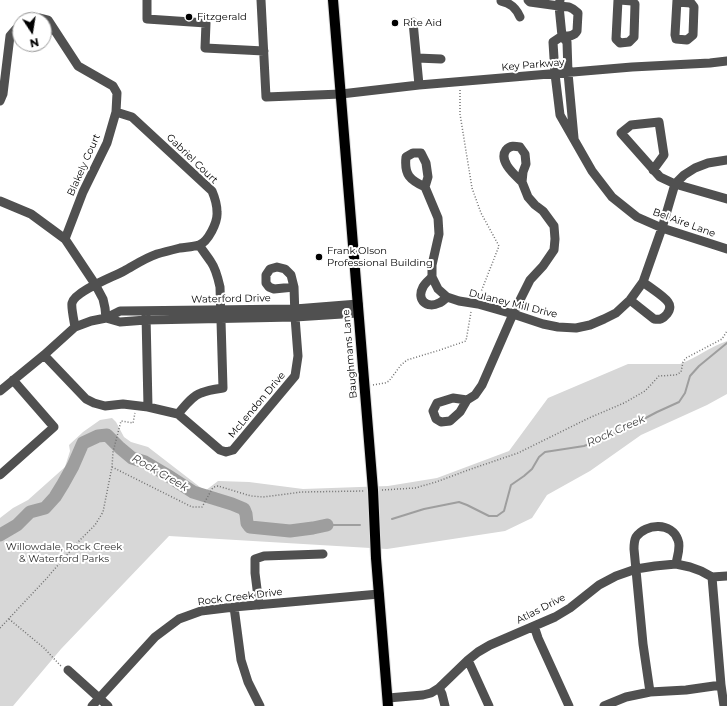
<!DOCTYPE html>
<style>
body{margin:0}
#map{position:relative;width:727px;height:706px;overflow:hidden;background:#fff;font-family:Montserrat,sans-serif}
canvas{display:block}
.north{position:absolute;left:12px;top:12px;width:40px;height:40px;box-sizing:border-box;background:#fff;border:1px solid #999;border-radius:50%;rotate:168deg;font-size:11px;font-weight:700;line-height:16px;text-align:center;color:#000}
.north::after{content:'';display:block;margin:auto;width:14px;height:18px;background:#000;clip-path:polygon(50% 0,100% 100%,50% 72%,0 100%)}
</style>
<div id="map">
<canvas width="727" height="706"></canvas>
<div class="north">N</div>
</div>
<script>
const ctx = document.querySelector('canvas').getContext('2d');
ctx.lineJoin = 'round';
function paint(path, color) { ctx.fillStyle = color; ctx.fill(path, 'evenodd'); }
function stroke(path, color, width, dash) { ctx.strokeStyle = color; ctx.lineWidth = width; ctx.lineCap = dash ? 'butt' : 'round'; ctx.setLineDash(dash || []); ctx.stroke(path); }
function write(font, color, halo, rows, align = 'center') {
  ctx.font = font + ' Montserrat,sans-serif'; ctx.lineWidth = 4; ctx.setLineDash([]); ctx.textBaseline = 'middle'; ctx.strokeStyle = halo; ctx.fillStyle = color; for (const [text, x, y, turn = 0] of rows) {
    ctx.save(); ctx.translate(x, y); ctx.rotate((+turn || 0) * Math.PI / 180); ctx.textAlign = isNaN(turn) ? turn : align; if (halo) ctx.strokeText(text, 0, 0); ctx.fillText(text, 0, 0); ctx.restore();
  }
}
paint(new Path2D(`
 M727,341v53l-20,11 -66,30 -51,36 -43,24 -15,23 -27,13 -118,18 -218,-13 -108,113 -48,57h-13v-188l13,-10 15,-8 37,-33 5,-16 -1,-6 14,-13 17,-12 12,-2 4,4 8,15 7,5 17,5 57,44 13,-10 31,1 54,7 85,-3 49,-8 72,-27 39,-53 80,-34h52c16,-6 30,-17 47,-23z`), '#d7d7d7');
stroke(new Path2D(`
 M392,519l32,-10 35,-7 8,3 22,11h8l7,-5 7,-26 13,-9 8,-7 7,-12 6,-5 39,-6 37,-15 36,-19 22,-10 6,-9 5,-17 9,-10 28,-23
 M327,525h33`), '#9e9e9e', 2);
stroke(new Path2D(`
 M0,535l17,-10 13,-13 15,-4 10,-11 8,-13 10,-18 10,-23 15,-7 9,-1 13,13 12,10 13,4 22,13 26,17 39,12 12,5 2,5 1,9 3,4 40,4 23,-3 14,-3`), '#9e9e9e', 13);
const major = new Path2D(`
 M333,0l40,490 3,68 12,148`);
stroke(major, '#dbdbdb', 12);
stroke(new Path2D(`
 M460,90v24l12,74 9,25 18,33 -20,51
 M373,385l12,-2 4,-2 12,-16 6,-5 33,-10 26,-9 5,-29
 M112,467l80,40h10l10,-18 2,-2 4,-1 33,10 12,1 39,-5 62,-1
 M382,490l33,-2 21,-6 35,-13 47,-16 71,-35 35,-15 21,-12 14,-15 17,-1 5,-3 2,-10 3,-4 36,-19 5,-8
 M9,619l35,29 14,15 3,3
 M0,628l46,-49 33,-38 16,-16 8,-13 9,-45 1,-15 8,-31 12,2 2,-10`), '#727272', 1.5, [1, 2]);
stroke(new Path2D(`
 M147,0v19l59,4 -1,25 59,3
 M261,0l5,97 75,-3 78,-9 213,-18 78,-4 17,-2
 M528,0l2,2 29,4 10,1 4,2 5,4 -1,18c-3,6 -10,5 -15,5
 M560,0l-1,6 3,30 5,6 1,31 6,65
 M618,0l-2,39 4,4 9,-1 5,-5 1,-33 -3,-3 -12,-1
 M501,1c10,2 15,7 19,16
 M677,2l14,1 3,4 -1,28 -6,5 -11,-1 -1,-4 2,-35
 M36,20l4,-2 8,2 30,46 35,20 4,7 -1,19 -9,31 -24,49 -18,47
 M413,22l6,63
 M562,36l-9,6 2,32 5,41 32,56 20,26 25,20 25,11 65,21
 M417,58l24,1
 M0,101l3,-7 7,-58 6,-7 4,-2
 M653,170l11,-15 -5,-33 -28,3 -10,8 39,44 15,7 52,15
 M425,187c-15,-7 -21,-12 -19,-30l7,-4h8l5,10 2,14 -3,10 13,31 1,16 -7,31v12l6,12 9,8 12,4 19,3 35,10 30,10 15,3 18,1 14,-3 14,-6 12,-6 14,-13 13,-18 19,-54 13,-44 9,-9 11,-7 13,-5 19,-3
 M0,201l31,13 34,25 30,45 8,15 2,9 1,10
 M432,277c-3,3 -7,6 -9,10 -7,13 4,22 16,16 3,-1 6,-4 8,-6
 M630,300l24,19c6,1 9,0 13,-5 3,-4 4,-8 1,-12 -4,-6 -19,-15 -25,-20
 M146,315l2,92
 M106,318l14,4 26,-2 149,-3 63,-4
 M75,327c-1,-6 -4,-20 -3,-24 3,-12 41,-26 52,-32 11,-6 21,-13 33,-17 7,-2 15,-4 23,-6 6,-1 13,-1 19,-3 9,-3 19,-23 18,-33 0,-8 -2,-14 -5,-21l-80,-74 -16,-5
 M44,355l42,44 8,4 11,3 18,-2 25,3 30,7 42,36 6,2 7,-2 62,-74 3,-20 -3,-39 -1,-30 -3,-12 -6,-6 -8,-2 -7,2 -4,6v8l3,4 5,2 20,-2
 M0,391l44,-36 31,-28 16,-6 15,-3 14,-7 175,-2 63,-5
 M467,400l-7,12 -10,9 -9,1 -5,-3 -3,-8 4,-8 16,-5 14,2 8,-5 7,-10 31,-71 17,-34 13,-14 11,-16 1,-11 -1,-13 -11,-15 -8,-6 -7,-8 -6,-15 1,-10 3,-8 -1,-10 -5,-7c-5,-1 -10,-2 -14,3 -8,11 9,25 16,32
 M178,414c6,-7 14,-18 23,-21 7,-3 15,-4 22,-5l-3,-101c-2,-9 -4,-18 -9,-25 -4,-6 -8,-11 -12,-17
 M0,475l54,-48 -41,-47
 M712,577l9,108 3,21
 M712,577l15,-1
 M259,605l-4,-32v-14l9,-3 59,-2
 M234,607l7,53 7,22 12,24
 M534,626l4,12 31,68
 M468,660l21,46
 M68,670l40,36
 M439,688l3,6 3,12
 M650,692l-7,-48 -9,-95c0,-4 0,-8 2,-12 10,-14 36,-15 42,3 3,7 -1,17 -2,24
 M388,698l35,-3 8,-2 8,-5 29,-28 10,-8 12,-7 65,-28 15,-9 29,-23 17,-9 20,-7 19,-3 21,-2 14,3 11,4 11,6
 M92,706l63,-69 24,-18 22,-8 33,-4 145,-13
 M604,706l22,-9 24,-5 36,-2 35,-5`), '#505050', 9);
stroke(major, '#000', 10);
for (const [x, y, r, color] of [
 [189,17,4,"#000"],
 [395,23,4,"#000"],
 [319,257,4,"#000"]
]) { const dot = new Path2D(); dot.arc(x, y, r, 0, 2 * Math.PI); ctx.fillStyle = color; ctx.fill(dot); stroke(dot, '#fff', 1.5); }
write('10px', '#000', '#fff', [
 ["Fitzgerald",197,17],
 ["Rite Aid",403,23],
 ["Frank Olson",327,251],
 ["Professional Building",327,263]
], 'left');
write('10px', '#000', '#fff', [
 ["Key Parkway",533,65,-5],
 ["Gabriel Court",192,159,44],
 ["Blakely Court",84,165,-66],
 ["Bel Aire Lane",684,223,20],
 ["Waterford Drive",231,299,-1],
 ["Dulaney Mill Drive",513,304,14],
 ["Baughmans Lane",350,354,-95],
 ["McLendon Drive",257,405,-50],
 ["Rock Creek Drive",240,597,-7],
 ["Atlas Drive",541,609,-27]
]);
write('10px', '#2e2e2e', '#fff', [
 ["Willowdale, Rock Creek",64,547],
 ["& Waterford Parks",64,559]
]);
write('italic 11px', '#3f3f3f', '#fff', [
 ["Rock Creek",616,431,-24],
 ["Rock Creek",160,473,30]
]);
</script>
